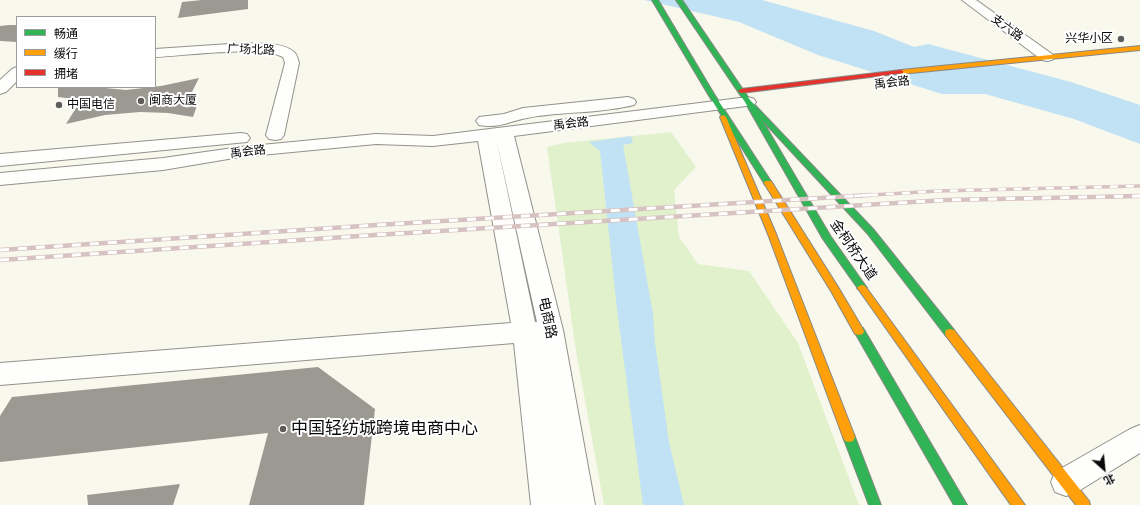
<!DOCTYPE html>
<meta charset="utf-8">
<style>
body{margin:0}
#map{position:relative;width:1140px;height:505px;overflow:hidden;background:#f9f8ed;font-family:Merriweather,"Noto Sans SC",serif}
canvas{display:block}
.legend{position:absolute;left:16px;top:16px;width:140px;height:72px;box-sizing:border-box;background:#fff;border:1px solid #9d9d9d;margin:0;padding:5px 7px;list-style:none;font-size:12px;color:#0a0a0a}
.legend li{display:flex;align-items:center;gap:8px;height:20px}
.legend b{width:20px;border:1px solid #9d9d9d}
.north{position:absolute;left:1084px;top:449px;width:40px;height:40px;-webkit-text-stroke:3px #fff;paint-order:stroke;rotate:153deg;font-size:11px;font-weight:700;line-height:16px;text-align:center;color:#0a0a0a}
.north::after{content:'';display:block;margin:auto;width:14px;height:18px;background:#0a0a0a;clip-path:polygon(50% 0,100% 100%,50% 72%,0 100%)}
</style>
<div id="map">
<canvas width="1140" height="505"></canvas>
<ul class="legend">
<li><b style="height:5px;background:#30b455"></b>畅通</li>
<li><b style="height:5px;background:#ff9f0a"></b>缓行</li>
<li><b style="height:5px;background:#e5322d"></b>拥堵</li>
</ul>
<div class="north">北</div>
</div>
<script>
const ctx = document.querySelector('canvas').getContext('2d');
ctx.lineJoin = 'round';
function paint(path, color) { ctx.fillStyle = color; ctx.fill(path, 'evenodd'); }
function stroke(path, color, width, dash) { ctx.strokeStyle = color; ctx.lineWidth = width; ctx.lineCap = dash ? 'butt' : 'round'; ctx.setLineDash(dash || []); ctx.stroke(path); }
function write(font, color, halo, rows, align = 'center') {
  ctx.font = font + ' Merriweather,"Noto Sans SC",serif'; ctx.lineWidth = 4; ctx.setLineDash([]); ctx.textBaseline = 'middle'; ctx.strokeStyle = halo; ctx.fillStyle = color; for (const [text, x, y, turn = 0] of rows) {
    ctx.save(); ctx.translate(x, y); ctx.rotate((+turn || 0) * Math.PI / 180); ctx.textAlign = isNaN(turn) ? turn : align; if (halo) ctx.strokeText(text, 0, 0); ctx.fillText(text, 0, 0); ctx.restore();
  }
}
paint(new Path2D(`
 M671,132l25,35 -22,23 5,47 19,27 51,7 49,72 61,162h-255l-28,-154 -29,-204 17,-4z`), '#e0f1cb');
paint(new Path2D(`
 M644,0h118l112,31 40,16 14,-3 143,38 69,23v39l-66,-25 -89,-25h-43l-124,-39 -79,-33z
 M631,136l2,7 -10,2 30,169 2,29 14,99 15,63h-41l-26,-196 -17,-158 -11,-9z`), '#c1e2f5');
paint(new Path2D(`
 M202,0h46v9l-70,9 4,-16z
 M9,25h8v17l-17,-1v-15z
 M199,78l-12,24 11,1 -5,14 -25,-4 -28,-1 -35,3 -39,9 15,-24 -23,-3v-10h37l31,3 35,-4z
 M318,367l57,42 -11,96h-115l19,-72 -268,29v-46l12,-19z
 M180,484l-7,21h-85l-1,-10z`), '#9c9993');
const street = new Path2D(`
 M962,0h14l76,54 2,3 -2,3 -5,1 -5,-1z
 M230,44c17,0 51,-4 64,8 3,2 4,8 5,11l-15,72 -3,4 -6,1 -6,-1 -3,-4 19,-72 -2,-6c-22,-12 -101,-1 -128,0v-8z
 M17,67v14l-11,11 -6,2v-14l12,-11z
 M628,97l6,2 2,3 -2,3c-35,9 -72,6 -107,13 -17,3 -29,11 -48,7l-3,-4 3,-4 25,-3 19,-6z
 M748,97l6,2 2,3 -2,3 -240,31 49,194 32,175h-32l-23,-164 23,164h-32l-17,-162 -514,42v-22l511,-40 -33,-182 -45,5 -57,-2 -136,13 -77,13 -163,15v-12l163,-15 77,-11 136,-13 57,2zM496,138l41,184h-2z
 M241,133l6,1 3,4 -3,4 -247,24v-12z
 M1140,425v28l-63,39 -11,4 -11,-4 -4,-10 4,-10 75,-43z`);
const fast = new Path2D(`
 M652,0h6l56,94 58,89 -1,2h-6l-1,-2 -56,-89z
 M676,0h6l68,100 123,129 81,101 1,3 -1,3 -4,1 -4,-1 -79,-103 -105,-113 69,117 36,51 -2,2h-6l-36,-51 -78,-137z
 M859,327l4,1 104,177h-13l-100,-174 1,-3z
 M849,432l4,1 2,4 26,68h-12l-26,-68 2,-4z`);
const slow = new Path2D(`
 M1140,46v4l-239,24 -3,-2 3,-2z
 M723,115l3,2 50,117 79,203 -2,4 -4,1 -4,-1 -2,-4 -75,-203 -48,-117z
 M765,181h6l67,106 26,44 -1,3 -4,1 -4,-1 -24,-43 -67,-108z
 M862,285l3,1 160,219h-14l-152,-215 -2,-2 2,-2z
 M950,329l4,1 135,171 1,4h-14l-130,-169 -1,-3 1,-3z`);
const jam = new Path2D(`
 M901,70l2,1v2l-162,20 -3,-2 3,-2z`);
stroke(street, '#92918c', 2);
stroke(fast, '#888883', 2);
stroke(slow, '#888883', 2);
stroke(jam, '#888883', 2);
paint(street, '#fefefc');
paint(fast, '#30b455');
paint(slow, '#ff9f0a');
paint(jam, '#e5322d');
const railFar1 = new Path2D(`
 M854,196l84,-5 202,-5
 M1134,196h6`);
const rail = new Path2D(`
 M0,250l377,-25 493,-30
 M0,260l375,-25 571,-35 194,-4`);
stroke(railFar1, '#d7c2c2', 3.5);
stroke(rail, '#d7c2c2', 4.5);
stroke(railFar1, '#fff', 2.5, [8]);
stroke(rail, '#fff', 3, [9]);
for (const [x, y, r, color] of [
 [1121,39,4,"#5e5d59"],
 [141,101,4,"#5e5d59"],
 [59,105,4,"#5e5d59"],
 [283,429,4,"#5e5d59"]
]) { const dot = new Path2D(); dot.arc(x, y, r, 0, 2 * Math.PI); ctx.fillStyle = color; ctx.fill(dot); stroke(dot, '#fff', 1.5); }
write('12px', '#0a0a0a', '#fff', [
 ["支六路",1007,28,36],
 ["广场北路",251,50,2],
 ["禹会路",892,83,-7],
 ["禹会路",571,124,-7],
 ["禹会路",248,152,-7]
]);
write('12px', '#0a0a0a', '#fff', [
 ["兴华小区",1113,39,"right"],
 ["闽商大厦",149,101],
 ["中国电信",67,105]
], 'left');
write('14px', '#0a0a0a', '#fff', [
 ["金柯桥大道",853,250,55],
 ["电商路",547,318,78]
]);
write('17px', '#0a0a0a', '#fff', [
 ["中国轻纺城跨境电商中心",291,429]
], 'left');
</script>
